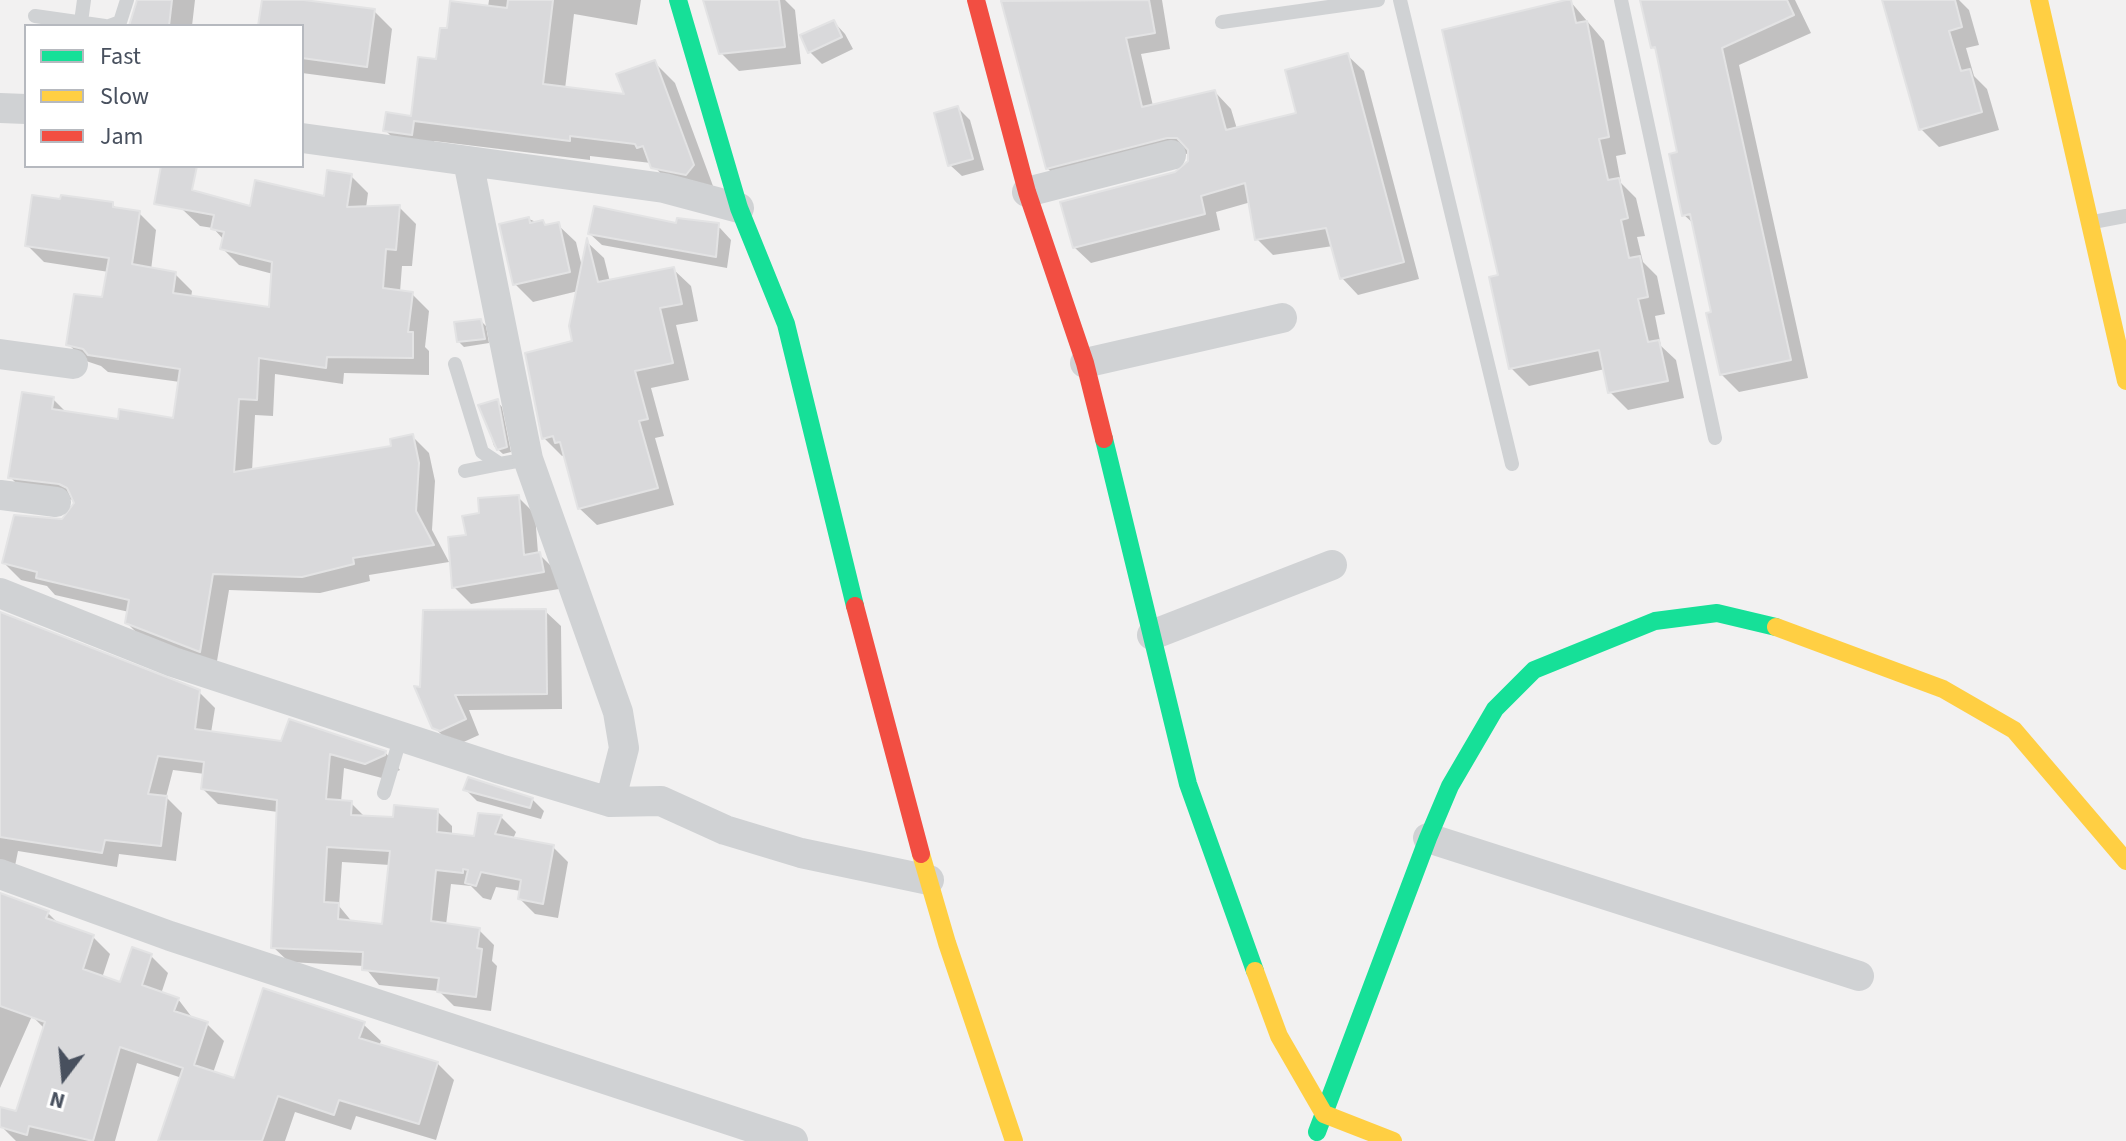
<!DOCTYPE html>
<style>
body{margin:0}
#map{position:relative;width:2126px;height:1141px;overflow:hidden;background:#f2f1f1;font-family:"Source Sans 3",sans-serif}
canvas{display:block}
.legend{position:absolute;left:24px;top:24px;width:280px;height:144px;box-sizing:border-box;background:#fff;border:2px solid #b6b9bf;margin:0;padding:10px 14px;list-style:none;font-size:24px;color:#48505e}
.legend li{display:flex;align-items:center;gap:16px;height:40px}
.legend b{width:40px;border:2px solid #b6b9bf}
.north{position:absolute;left:24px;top:1037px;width:80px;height:80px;-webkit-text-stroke:6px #fff;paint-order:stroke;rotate:196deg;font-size:22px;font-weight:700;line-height:32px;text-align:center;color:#48505e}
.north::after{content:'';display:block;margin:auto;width:28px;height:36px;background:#48505e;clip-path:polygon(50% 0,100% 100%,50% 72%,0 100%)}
</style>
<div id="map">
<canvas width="2126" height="1141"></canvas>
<ul class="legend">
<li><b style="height:10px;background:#16e098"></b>Fast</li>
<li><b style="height:10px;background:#ffcf43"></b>Slow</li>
<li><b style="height:10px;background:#f24e42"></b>Jam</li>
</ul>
<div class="north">N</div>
</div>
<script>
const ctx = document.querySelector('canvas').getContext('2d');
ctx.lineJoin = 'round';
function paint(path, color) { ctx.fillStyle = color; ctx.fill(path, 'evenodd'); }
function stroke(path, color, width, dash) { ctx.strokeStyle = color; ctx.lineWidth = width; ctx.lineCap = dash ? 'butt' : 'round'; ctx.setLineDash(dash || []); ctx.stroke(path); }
paint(new Path2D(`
 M138,0h57l-3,26h-61z
 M264,0l110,11 18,18 -7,55 -83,-11v-47h-41z
 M489,0h152l-4,25 -63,-11 -9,75 62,7 27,-34 21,21 38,103 -39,2 -23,-25 -61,-7v4l-156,-19 -2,13 -26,-3 -21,-21 27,-12 37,-88 39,-23z
 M709,0h76l10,10 6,54 -62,7 -18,-18z
 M1015,0h147l8,49 -29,5 12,52 62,-14 16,17 6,20 62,-15 48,-59 17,16 55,208 -61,16 -16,-17 -9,-32 -60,9 -16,-16 -6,-37 -35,10 4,18 -129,33 -17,-16 102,-73 14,-13v-8l-126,31 -17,-16 -43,-166z
 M1643,0h152l16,33 -72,32 69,313 -69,14 -18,-18 -8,-60 -19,-90 -10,-9 -4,-62z
 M1922,0h37l10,10 10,35 -13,3 8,28 13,13 12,41 -60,17 -18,-18z
 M1570,1l34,40 22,113 -10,2 5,27 15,15 9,38 -8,1 6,25 14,14 8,38 -10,2 6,30 15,14 8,38 -56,12 -18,-18 -5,-23 -76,17 -18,-18 -11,-91z
 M834,22l11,12 8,15 -31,15 -12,-12 -7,-16z
 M958,108l12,12 14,50 -22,6 -12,-11z
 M351,176l17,17 -2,15 33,-1 17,17 -4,42h-10l-2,26 12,2 17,17 -4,36 4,4v24l-85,-2 -1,11 -68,-10 -2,42 -18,-1 -3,56 141,-23 19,-12 17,17 6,28 -3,49 17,32 -80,13 1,6 -50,12 -91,-3 -13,77 -72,-27 -17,-17 2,-11 -74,-17 -8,-9 -26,-6 -17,-17 59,-42 13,-17 -1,-4 -48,-6 -17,-17 43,-78 14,14 52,8h55l6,-39 -72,-10 -7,-6 -15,-5 -18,-17 36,-44 5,-28 -65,-10 -17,-17 85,-41 6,6 21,3 17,17 -5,40 24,4 17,17 -1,7 80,11 2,-35 -34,-9 -17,-17 2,-8 -11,-12 -13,-2 -18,-17h70l73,-11z
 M529,219l19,8 10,-2 18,17 7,29 5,-28 16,15 6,24 63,-13 18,17 7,35 -22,4 13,55 -38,8 13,48 -9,2 19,67 -77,20 -18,-17 -14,-53 -3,1 -18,-18 31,-95 3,-52 -45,11 -18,-18z
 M679,220l41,8 11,12 -4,28 -125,-23 -12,-11 88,-8z
 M481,321l5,5 3,17 -25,4 -6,-6z
 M497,401l5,6 9,45 -8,2 -9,-8 -13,-40z
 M518,497l17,17 3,39 18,18 3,18 -88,15 -17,-17 15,-50 12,-23z
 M545,611l16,15 1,83 -93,1 10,25 -22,10 -8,-3 -15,-15 -12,-38z
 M0,613l199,79 16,16 -4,25 174,19 15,18 -18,8 -38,-10 -3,34 10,1 15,15 29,2 42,-9 15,15v9l24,3 25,-21 15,15 -3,7 40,8 15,15 -10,56 -23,-4 -15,-15 1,-8 -25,-4 -5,13 -8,-2 -12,-12 -20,-2 -5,41 33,5 15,15 -2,16 5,5 -6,45 -37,-5 -15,-15 -60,-6 -15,-19 -75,-4 -16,-15 5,-135 -60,-8 -15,-15 2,-15 -32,-4 -7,27 16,16 -6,48 -57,-7 -2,13 -99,-16 -3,15 -15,-4zM342,862l48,3 -6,61 -31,-3 -14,-17z
 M466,790l66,9 12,12 -3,8 -64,-18z
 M0,893l48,20 13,13 32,11 17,17 -8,24 19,7 30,-29 17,17 -7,21 17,5 16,21 13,4 17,17 -11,32 22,7 128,-56 18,17 -2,5 58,17 17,17 -18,60 -80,-24 -5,14 -56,-18 -10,29h-124l21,-63 -45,-15 -22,78h-99l-15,-15 16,-12 28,-85 -13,-13 -32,72z`), '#0003');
const building = new Path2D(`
 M137,0h35l-3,26h-40z
 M262,0h42l71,9 -8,58 -65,-9v-32h-44z
 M508,0h45l-10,84 81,10 -8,-20 39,-14 39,105 -8,10 -35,-7 -8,-22 -6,2 -2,-4 -65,-8v5l-156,-20 -2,14 -29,-4 3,-19 25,4 7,-59 18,2 4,-31h7l3,-27 57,7z
 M703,0h76l6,47 -66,7z
 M1149,0l6,33 -29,5 16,69 73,-17 11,40 70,-17 -11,-43 63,-17 56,209 -64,17 -14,-51 -71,12 -10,-57 -44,13 4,18 -132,34 -13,-46 115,-30 13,-11v-11l-11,-12h-10l-121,31 -45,-168z
 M1566,0h5l5,23 11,-2 22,116 -10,2 9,41 11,-2 9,40 -7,2 8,38 11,-2 8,41 -10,2 10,43 11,-2 9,41 -60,12 -9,-43 -90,19 -20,-92 9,-2 -56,-245z
 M1640,0h147l7,15 -72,33 69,312 -71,15 -14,-62 5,-1 -21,-98 -8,2 -13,-62 8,-2 -22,-105 -4,1z
 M1882,0h73l7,27 -13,4 12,40 9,-2 12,43 -63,18z
 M834,20l8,17 -34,16 -8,-18z
 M958,106l15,53 -25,7 -14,-53z
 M161,166h36l-5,24 58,16 5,-26 69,16 3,-26 25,4 -5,33 53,-2 -4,45 -10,-1 -3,39 30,4 -5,40h5v26l-86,-1 -1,11 -67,-10 -2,42 -18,-1 -5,73 157,-26 -1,-7 23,-5 6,29 -3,48 18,34 -81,13 1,6 -52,13 -89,-3 -13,78 -75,-29 4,-23 -93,-22 1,-6 -35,-9 12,-48 48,4 12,-16 -7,-15 -8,-4 -51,-6 14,-86 32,5 -2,12 66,10 1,-10 54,9 7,-49 -92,-14 -5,-6 -17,-4 8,-51 28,3 7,-39 -84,-12 7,-51 28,4 1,-4 52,7v5l27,4 -8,53 44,8 -3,21 96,14 3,-45 -52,-13 4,-17 -13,-3 3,-14 -60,-11z
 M594,206l82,17 1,-5 42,5 -3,34 -128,-23z
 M529,217l1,6 13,-3 2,5 14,-3 11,50 -57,13 -14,-61z
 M587,238l11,44 76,-15 8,37 -22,4 13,55 -38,8 13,48 -9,2 19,67 -80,21 -18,-67 -5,1 -2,-7 -11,3 -17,-86 47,-12 -3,-15z
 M481,319l4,20 -28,3 -3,-20z
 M498,399l9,48 -10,3 -19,-45z
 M519,495l5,60 16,-3 4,20 -92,16 -4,-51 18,-2 -4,-19 17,-3 -1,-15z
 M546,609l1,85 -92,1 11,24 -26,12 -8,-3 -18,-42 6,1 3,-77z
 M0,612l200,78 -5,39 86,12 8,-22 97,32 -1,4 -20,9 -35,-10 -4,45 26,2 -1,14 42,2 1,-12 44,4 -1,23 37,4 4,-23 24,2 -7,19 59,11 -11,59 -25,-5 3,-19 -40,-8 -5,14 -11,-3 3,-13 -5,-1v4l-27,-3 -5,51 49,7 -3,20 5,1 -6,48 -39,-5 2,-14 -77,-8 1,-18 -92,-4 6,-148 -76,-11 3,-27 -46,-6 -10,38 19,2 -6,50 -56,-6 -3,13 -102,-16zM327,847l63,4 -8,73 -44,-5 1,-16 -15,-1z
 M468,777l65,21 -3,10 -67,-18z
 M0,893l49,18 -3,7 48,17 -11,34 37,13 12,-35 20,7 -10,31 37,13 -5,13 34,11 -14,43 40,13 29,-90 102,34 -6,16 79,24 -19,62 -80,-24 -5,15 -56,-19 -16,45h-104l25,-73 -63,-21 -27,94 -64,-15 -2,9 -27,-8v-20l16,4 29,-89 -45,-16z`);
paint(building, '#d9d9db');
stroke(building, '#e3e3e4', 2);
stroke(new Path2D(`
 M1400,0l112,464
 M1621,0l94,438
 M35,16l70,10
 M81,22l3,-22
 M1222,22l156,-22
 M109,26l11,-4 7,-22
 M2093,222l33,-6
 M455,364l27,88 18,12 28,-5
 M465,471l35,-7
 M384,793l17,-57`), '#d0d2d4', 14);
stroke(new Path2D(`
 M0,108l26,1
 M302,138l362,50 75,20
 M468,161l60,298 90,253 6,36 -14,54
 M1027,192l144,-37
 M0,354l73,10
 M1085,363l197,-45
 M0,495l56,7
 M0,593l173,69 327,107 110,33 51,-1 64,29 76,23 128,27
 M1152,635l180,-70
 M1428,838l431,138
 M0,874l170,62 623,205`), '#d0d2d4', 30);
stroke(new Path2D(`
 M678,0l61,208 47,116 69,282
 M1104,439l84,345 67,187
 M1317,1132l111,-294 22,-52 45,-77 39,-39 121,-49 62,-8 59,14`), '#16e098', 18);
stroke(new Path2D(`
 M2039,0l87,381
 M1776,627l167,62 71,41 112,131
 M921,854l26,89 67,198
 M1255,971l24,65 45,78 69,27`), '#ffcf43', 18);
stroke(new Path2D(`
 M976,0l51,192 58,171 19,76
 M855,606l66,248`), '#f24e42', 18);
</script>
